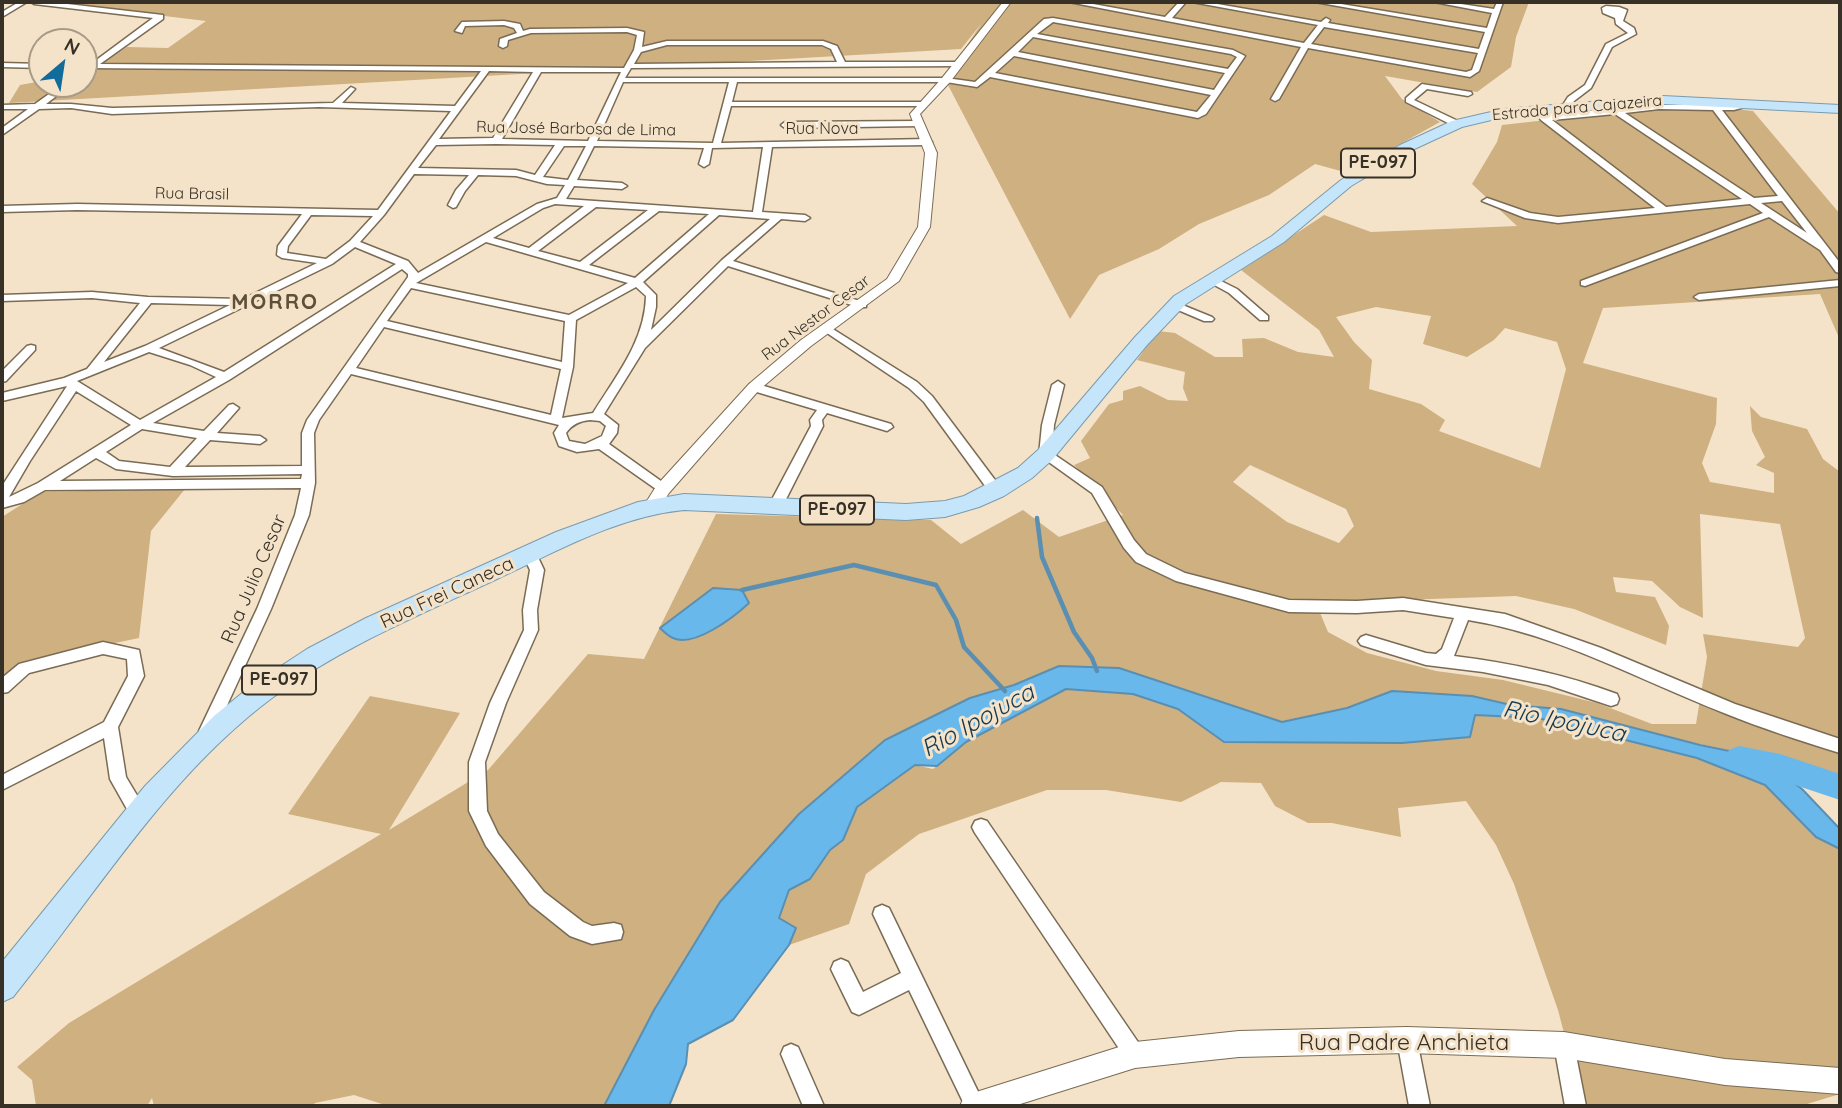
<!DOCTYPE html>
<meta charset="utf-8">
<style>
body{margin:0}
#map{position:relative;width:1842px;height:1108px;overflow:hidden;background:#f4e3c9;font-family:Quicksand,sans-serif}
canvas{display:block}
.frame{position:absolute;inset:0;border:4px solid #363026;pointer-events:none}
.north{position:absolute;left:28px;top:28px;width:70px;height:70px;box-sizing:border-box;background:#f4e3c9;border:2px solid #a89b88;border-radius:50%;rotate:29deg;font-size:19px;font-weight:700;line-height:28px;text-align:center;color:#363026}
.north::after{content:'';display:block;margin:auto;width:24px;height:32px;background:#126c9b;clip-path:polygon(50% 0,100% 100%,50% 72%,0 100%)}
</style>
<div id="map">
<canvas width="1842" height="1108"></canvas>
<div class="frame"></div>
<div class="north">N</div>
</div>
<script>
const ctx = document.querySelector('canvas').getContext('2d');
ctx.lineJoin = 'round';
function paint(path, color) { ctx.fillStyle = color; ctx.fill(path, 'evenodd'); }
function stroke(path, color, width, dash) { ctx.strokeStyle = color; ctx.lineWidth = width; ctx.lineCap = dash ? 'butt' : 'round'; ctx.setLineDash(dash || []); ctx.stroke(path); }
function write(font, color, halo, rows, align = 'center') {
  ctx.font = font + ' Quicksand,sans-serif'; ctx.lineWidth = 6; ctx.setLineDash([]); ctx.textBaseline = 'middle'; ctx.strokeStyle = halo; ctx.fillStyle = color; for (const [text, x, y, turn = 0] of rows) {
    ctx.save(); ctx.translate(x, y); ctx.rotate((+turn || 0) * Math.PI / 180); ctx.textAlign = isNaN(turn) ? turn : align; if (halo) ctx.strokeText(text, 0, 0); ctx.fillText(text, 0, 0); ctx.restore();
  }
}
paint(new Path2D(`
 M48,2h1481l-13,35 -5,30 -34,25 -92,-16 17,23 38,23 -92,51 -33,-9 -46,31 -70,29 -40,25 -60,26 -29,44 -122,-234h-7l40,-61 -20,25 -952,54 11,-18 22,-4v3h42v-10l43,-27 41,1 38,-27z
 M1691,104l62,7 87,103v126l-20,-46 -217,14 -20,55 134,35 -1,26 -14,39 8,19 64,11v-20l-18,-8 9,-8 -13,-26 -2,-25 11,11 46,12 16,30 17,13v312l-60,-23 -308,-65 -80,-5 -45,17 -65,14 -163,-54 -105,17 -44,13 -85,41 -86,75 -79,88 -116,204h-216l-34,-11 -39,8 -3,3h-158l-2,-8 -5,8h-111l-4,-26 -15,-13 52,-44 312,-189 -93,-20 82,-118 90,17 -71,117 99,-60 100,-116 56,5 72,-145 215,6 30,24 62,-34 36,27 64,-22 -49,-50 16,-7 -9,-17 28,-37 14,-4v-9l17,-5 28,14 20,1 -5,-13 2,-16 -48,-12 21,-29 17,2 40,24h28l-1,-18 22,-1 34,14 36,5 -15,-27 -78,-60 83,-55 47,17 146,-6 -45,-42 25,-42 5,-17zM1376,307l55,9 -8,28 44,13 27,-17 11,-12 52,14 9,27 -26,99 -101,-37 6,-11 -24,-16 -52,-15 3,-29 -18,-18 -18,-25zM1250,465l96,44 8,17 -15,17 -52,-21 -54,-40zM1700,514l80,10 25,114 -7,9 -95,-13 4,23 -11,67h-44l-55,-21 -94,-23 -67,-9 -69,-18 -39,-21 -12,-29 200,-7 58,13 92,36 3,-19 -14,-29 -39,-5 -3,-15 39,4 28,26 23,11z
 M185,489l-34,42 -12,107 -120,25 -17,17v-163l39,-25z
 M1066,689l67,5 45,15 47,33 177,1 73,-28 63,3 150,37 77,30 51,52 24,12v245l-33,10 1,2h-225l-25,-96 -44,-126 -18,-39 -30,-44 -68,7 3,29 -69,-14h-24l-33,-17 -14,-23 -40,-1 -40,20 -75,-12h-59l-128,44 -53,40 -17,50 -60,21 7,-17 -17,-9 10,-29 21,-11 20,-29 13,-10 14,-33 58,-42 18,4 32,-27z`), '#ceb081');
const water = new Path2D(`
 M713,588l29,2 7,13c-15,14 -55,45 -76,35 -5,-2 -10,-7 -13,-10z
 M1059,666l60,2 163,54 65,-14 45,-17 80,5 39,9 50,4 139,36 59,12 43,32 38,40v20l-24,-12 -51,-52 -68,-27 -159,-40 -63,-3 -5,22 -68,6 -178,-1 -46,-33 -45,-15 -67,-5 -100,53 -29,24 -22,-1 -58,42 -14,33 -13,10 -20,29 -21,11 -10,28 17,10 -7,17 -56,75 -45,24 -2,20 -17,42h-65l50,-96 66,-108 79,-88 86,-74 85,-42 44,-13z`);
paint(water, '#69b8ec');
stroke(water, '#5a8fb1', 2);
stroke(new Path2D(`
 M1037,518l5,39 32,75 18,26 5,13
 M742,590l112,-25 82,20 20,35 8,27 41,44`), '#5a8fb1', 4.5);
paint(new Path2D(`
 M1739,746l41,8 60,20v26l-60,-20 -51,-12 -5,-9 5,-9z`), '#69b8ec');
const minor = new Path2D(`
 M19,2h8l-25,15v-5z
 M31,2h19l113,13v4l-63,45 524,4 10,-18 3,-15 -10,-3 -96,1 -23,7 -1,6 -4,2 -4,-2 1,-7 17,-6 -3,-5 -10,-3 -39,1 -3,7 -7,-2 7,-9 42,-1 16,3 3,7 7,-2 97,-1 17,4 -2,15 25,-6h156l14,5 8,16h113l4,2 -4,2 -327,2 -6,10h321l29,4 69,-63 9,-1 180,32 12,6 -39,58 -8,4 -208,-41 -13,10 -31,-5h-209l-5,20h189l4,2 -4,2h-190l-10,37 207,-4 4,3 -4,3 -156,2 -10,65 43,3 5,3 -5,3 -24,-2 -48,42 133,42v4h-8l-130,-41 -83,82 -41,66 14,11 -1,8 -8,11 59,42 2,3 -2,3 -5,2 -64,-45 -22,3 -18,-6 -5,-13 5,-8 -208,-51 -32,46 -5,13 1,50 -6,32 -38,94 -58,127 -6,2 -6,-2 -2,-5 58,-122 38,-94 6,-27 -256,2 -21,12 -22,6v-22l65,-100 -65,15v-8l62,-15 23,-9 53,-66 -48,-5 -90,3v-6l90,-3 56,5 95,2 74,-36 -35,-5 -5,-3 1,-9 24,-32 -225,-4 -75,2v-6l75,-2 301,6 73,-99 -132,-4 -207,7 -41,-6 -32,1 -37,26v-7l26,-19h-26v-4l33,-1 28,-20h9l-26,20h25l41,4 221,-5 18,-16 4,2 -13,14 113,3 26,-35 -397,-3v-4h7l62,-46 -119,-14zM1053,22l178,32 6,3 -9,12 -191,-35zM1033,37l192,36 -11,17 -196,-38zM667,45h155l9,4 6,13 -203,2 7,-12zM1014,56l197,39 -14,17 -202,-39zM489,71l44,1 -40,66 -54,1zM541,72h80l-33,69 -86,-2zM623,82h106l-16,61 -116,-2zM496,144l59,1 -20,30 -19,-5 -98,-2 18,-23zM564,146h22l-18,34 -25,-3zM594,146l110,2 -5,16 5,3 5,-3 3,-16 51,-1 -10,65 -187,-13 8,-13 48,3 5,-3 -5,-3 -45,-3zM414,174l55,1 -13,15 -8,15 5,3 3,-1 9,-16 13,-16 38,1 31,8 18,1 -8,13 -20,6 -119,69 -10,-12 -48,-19 24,-27zM555,204l29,2 -55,42 -36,-10 50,-30zM596,207l52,3 -68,52 -42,-11zM659,211l50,3 -74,64 -46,-13zM311,215l62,1 -23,25 -24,18 -39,-6 1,-7zM719,215l51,4 -48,41 -71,70 5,-23v-12l-13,-13zM486,242l142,41 -59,32 -153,-32zM355,247l41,17 -172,108 -65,-24 173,-84zM402,269l6,5v3l-101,143 -5,13v33l-117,1 25,-27 50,4 6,-4 -6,-4 -43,-3 22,-25 -6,-4 -4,1 -25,26 -51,-8 76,-43zM636,287l10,9c-1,45 -30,80 -53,117l-31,5 11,-51 3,-47zM411,288l154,33 -3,41 -175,-41zM151,303l79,2 -85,41 -41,16zM384,327l177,42 -10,46 -195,-47zM149,352l41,13 26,12 -76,43 -63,-39zM76,391l55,34 -93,58 -29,14 21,-36zM590,420l10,1 6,5 -4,10 -17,8 -16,-3 -3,-8c6,-9 14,-12 24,-13zM142,429l55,9 -27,29 -51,-6 -13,-9zM96,458l20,11 57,7 129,-2 -1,5 -241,2z
 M1069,2h13l83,15 14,-15h7l-14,16 132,25 14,-18 -126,-23h14l115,20 5,-4 4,2 -2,3 151,26 6,-17 -170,-30h14l158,26 5,-15 -58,-11h14l46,7 3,-7h6l-24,69 -9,6 -162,-29 -29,51 -4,2 -4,-2 30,-52zM1324,27l154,26 -6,17 -6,2 -155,-28z
 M1606,6l13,1 8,3 -4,11 11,7 2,6 -24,13 -21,41 -17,13 -6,9h-6l-1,-2 7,-11 17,-12 21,-41 22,-11 -12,-9 -1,-6 -12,-5 -1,-5z
 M2,63l40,1v4l-40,-1z
 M1422,84l49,8 1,2 -4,2 -41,-7 -13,11 46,22v4h-6l-48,-24v-4z
 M1745,102h3v4l-14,4h-12l118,153v10l-4,-1 -16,-22 -51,-33 -184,69 -4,-1v-4l182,-68 -13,-9 -192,19 -33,-5 -43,-17 5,-3 43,15 28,4 97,-9 -114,-88 -3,-4 1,-2 63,-4 -10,-3v-4h3l21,6 43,-4h74zM1659,109l54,1 65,86 -24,2 -129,-85zM1615,114l127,85 -76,8 -114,-87zM1782,201l25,32 -46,-30z
 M917,121l3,1v4l-135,2 -4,-3 4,-3z
 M1211,276l26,13 31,27v4h-8l-31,-27 -22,-12v-4z
 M1840,280v6l-141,14 -5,-3 5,-3z
 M1175,302l37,15 2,2 -2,2h-8l-33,-14v-4z
 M828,326l89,56 15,14 69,92 2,3 -2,3h-10l-67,-92 -15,-14 -85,-57v-4z
 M31,345l4,1v4l-29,31 -4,1v-11l25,-25z
 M1058,381l6,4 -10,40 -2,28 50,34 32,53 12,14 39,19 104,27 68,1 46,-3 102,16 96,34 134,56 105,35v14c-39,-12 -79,-25 -116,-40 -85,-33 -166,-79 -256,-93l-14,36c56,7 110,18 163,38l2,5 -2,5 -6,2 -63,-21 -65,-13 -57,-7 -65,-20 -3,-4 3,-4 5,-2 60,18 10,1 6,-5 12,-31 -51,-8 -46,3 -68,-1 -113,-31 -40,-19 -12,-14 -32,-55 -53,-38 3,-30 10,-40z
 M754,383l137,41 2,3 -6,4 -60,-18 -5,7 1,6 -41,81 -7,5 -5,-2 -2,-3 43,-81 -1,-6 7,-10 -67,-20v-6z
 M530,550l5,1 9,19 -7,40 1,20 -32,73 -21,59 2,49 11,23 46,58 39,30 9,4 22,-3 7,2 2,7 -2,7 -29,5 -22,-8 -40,-32 -44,-58 -17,-35v-49l21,-59 34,-73 -1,-20 7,-40 -7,-15z
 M103,642l36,8 5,26 -26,51 8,50 21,35 -3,6 -6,2 -6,-2 -22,-39 -6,-41 -102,52v-15l102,-53 24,-46 -1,-17 -24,-5 -74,19 -21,19 -6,1v-15l17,-14z
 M981,819l6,2 155,227 3,7 -3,7 -7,3 -7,-3 -153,-229 -3,-6 3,-6z
 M882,905l7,3 96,198h-20l-56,-116 -50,25 -7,-3 -21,-43 3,-7 7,-3 7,3 15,30 38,-19 -28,-59 2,-6z
 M1407,1030l7,3 3,7 13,66h-21l-12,-66 3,-7z
 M1564,1035l7,3 3,7 12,61h-21l-11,-61 3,-7z
 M791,1044l7,3 26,59h-21l-22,-52 3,-7z`);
const tertiary = new Path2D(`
 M1003,2h8l-61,80 -30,32 17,39 -7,74 -31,54 -88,65 -52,44 -90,103 -10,15h-12l-2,-4 12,-19 92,-101 52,-44 86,-61 31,-52 7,-74 -15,-39 32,-36z
 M1407,1027l157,5 161,27 115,9v26l-115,-9 -161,-27 -157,-5 -168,4 -104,11 -121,38h-54l4,-9 9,-4 162,-51 104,-11z`);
const primary = new Path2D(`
 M1663,96l177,9v8l-177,-9 -159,13 -42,10 -52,24 -59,35 -67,56 -98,62 -39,41 -95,115 -20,18 -28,18 -25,11 -34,10 -39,3 -222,-10c-68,7 -126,41 -187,69 -77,36 -156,68 -225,119 -106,79 -177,198 -259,299l-11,5v-40l143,-176 69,-70 38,-31 55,-36 59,-31 190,-86 82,-30 46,-8 222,10 39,-3 19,-5 54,-28 20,-18 97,-113 39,-41 98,-60 69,-56 59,-35 52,-24 52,-12z`);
stroke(minor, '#7a6b54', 3);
stroke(tertiary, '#7a6b54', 2);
stroke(primary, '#7a9bae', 2);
paint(minor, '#fff');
paint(tertiary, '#fff');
paint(primary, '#c5e5fb');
write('16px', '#363026', '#f4e3c9', [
 ["Estrada para Cajazeira",1577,108,-5],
 ["Rua José Barbosa de Lima",576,129,1],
 ["Rua Nova",822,129],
 ["Rua Brasil",192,194,1],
 ["Rua Nestor Cesar",816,318,-37]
]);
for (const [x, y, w] of [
 [1378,163,74],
 [837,510,74],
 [279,680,74]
]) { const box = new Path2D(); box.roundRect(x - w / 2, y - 14.5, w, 29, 5); ctx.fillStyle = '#f4e3c9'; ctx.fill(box); stroke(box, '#363026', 2); }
write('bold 18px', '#363026', null, [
 ["PE-097",1378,163],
 ["PE-097",837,510],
 ["PE-097",279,680]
]);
write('19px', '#363026', '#f4e3c9', [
 ["Rua Julio Cesar",254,579,-67],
 ["Rua Frei Caneca",447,593,-25]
]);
ctx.letterSpacing = '2px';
write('bold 21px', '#5e5039', '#f4e3c9', [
 ["MORRO",275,303]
]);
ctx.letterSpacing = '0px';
write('23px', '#363026', '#f4e3c9', [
 ["Rua Padre Anchieta",1404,1043]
]);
write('italic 24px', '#16384e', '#f4e3c9', [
 ["Rio Ipojuca",978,721,-29],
 ["Rio Ipojuca",1564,722,12]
]);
</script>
